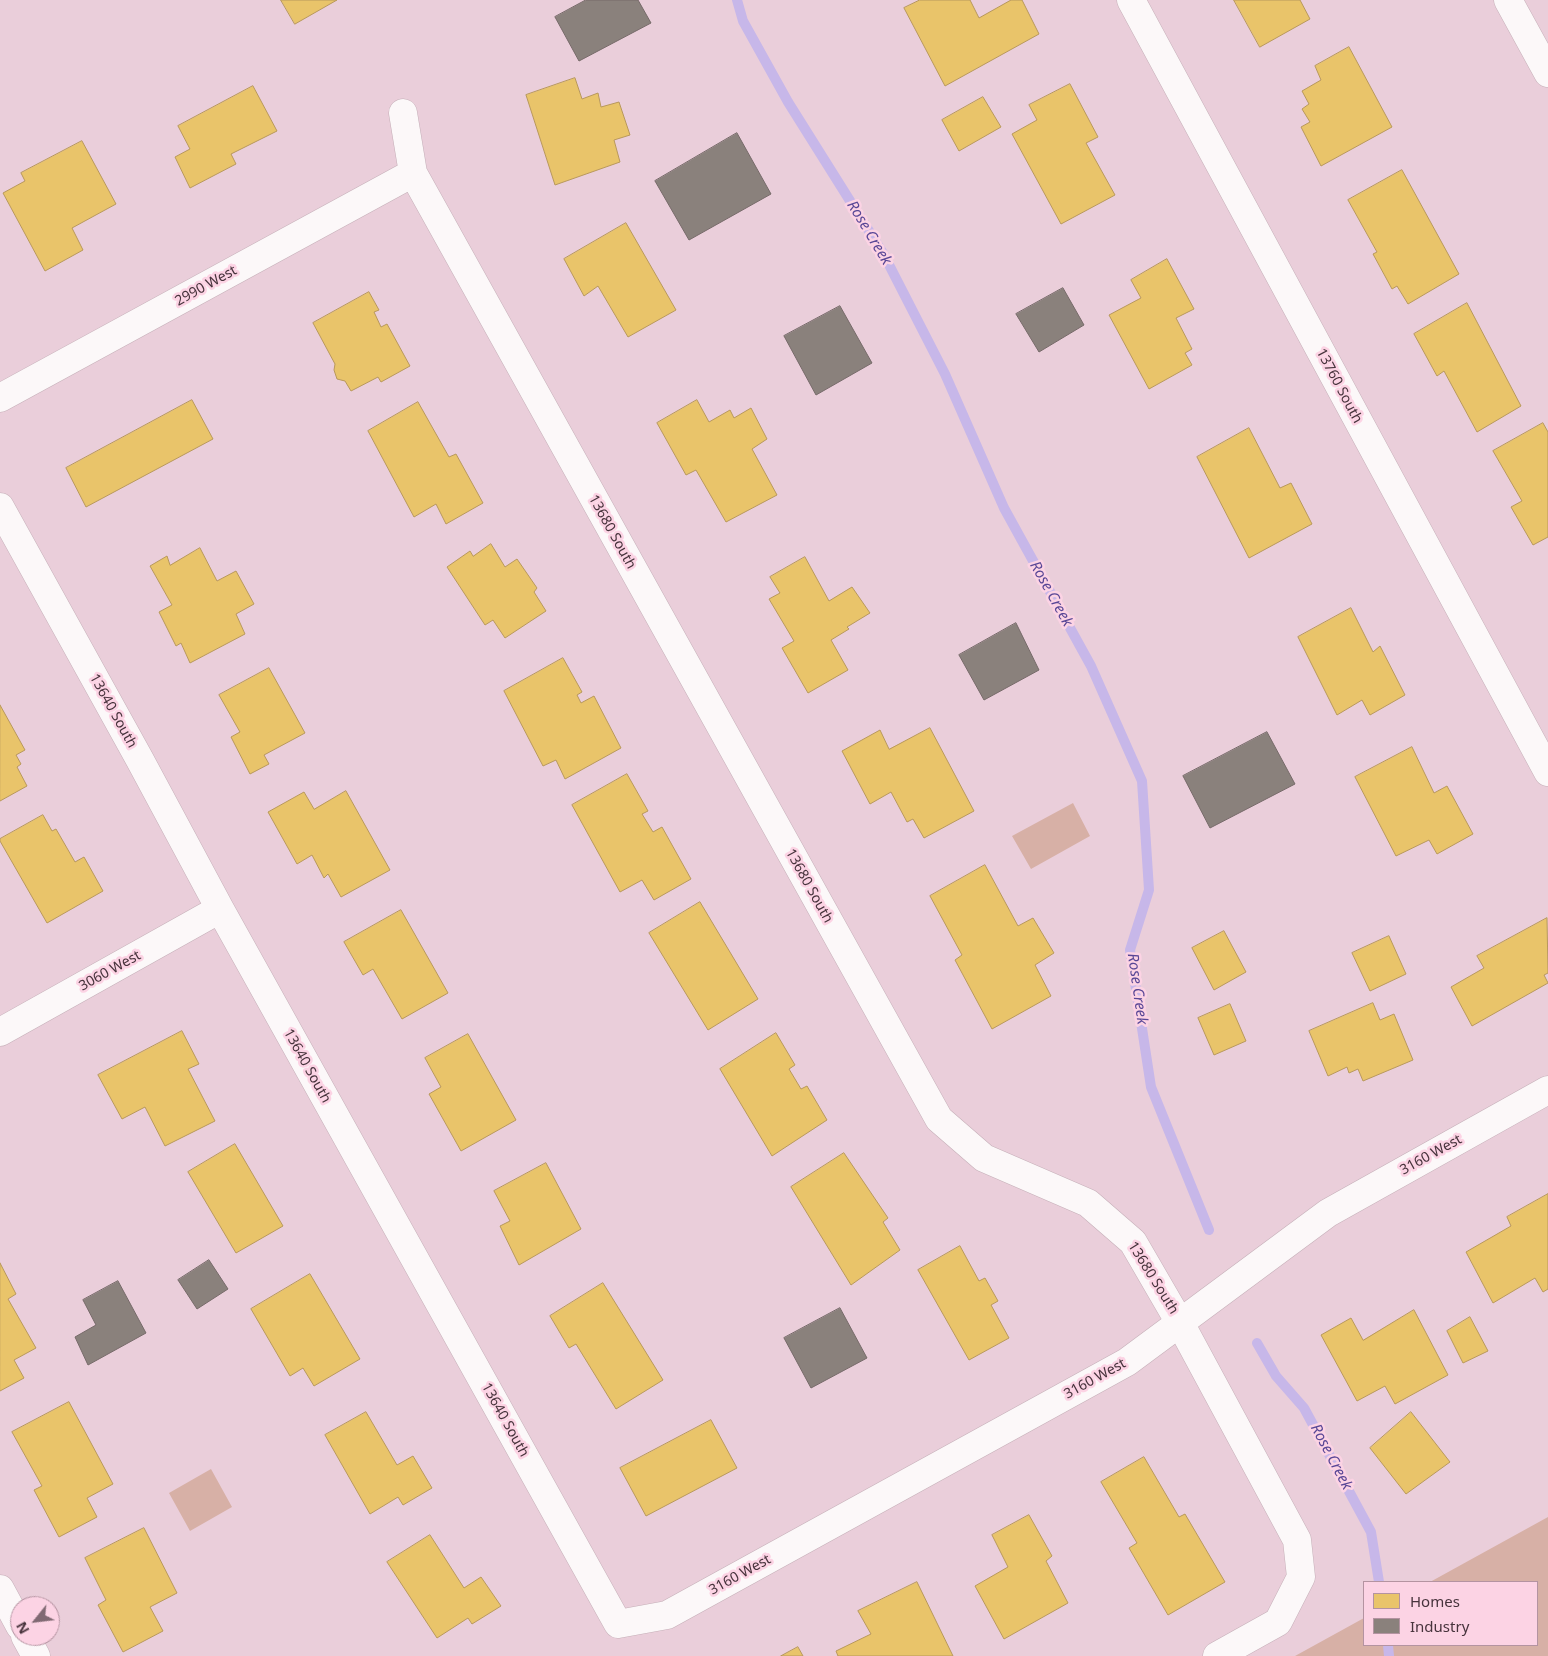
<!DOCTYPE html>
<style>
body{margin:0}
#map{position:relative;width:1548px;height:1656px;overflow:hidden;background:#eaceda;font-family:"Noto Sans",sans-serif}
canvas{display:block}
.legend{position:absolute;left:1363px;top:1581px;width:175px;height:65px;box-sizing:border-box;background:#fcd3e4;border:1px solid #b493a1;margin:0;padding:6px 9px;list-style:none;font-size:15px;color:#47333c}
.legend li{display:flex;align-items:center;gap:10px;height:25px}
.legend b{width:25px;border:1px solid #b493a1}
.north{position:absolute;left:10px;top:1596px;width:50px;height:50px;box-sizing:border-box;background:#fcd3e4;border:1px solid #b493a1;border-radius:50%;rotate:241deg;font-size:14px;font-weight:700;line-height:20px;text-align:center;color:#47333c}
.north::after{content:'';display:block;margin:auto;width:18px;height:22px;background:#806973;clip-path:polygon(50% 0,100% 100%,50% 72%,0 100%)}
</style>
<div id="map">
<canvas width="1548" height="1656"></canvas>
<ul class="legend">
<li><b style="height:14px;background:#e9c46a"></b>Homes</li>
<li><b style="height:14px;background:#8a817c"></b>Industry</li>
</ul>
<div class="north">N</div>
</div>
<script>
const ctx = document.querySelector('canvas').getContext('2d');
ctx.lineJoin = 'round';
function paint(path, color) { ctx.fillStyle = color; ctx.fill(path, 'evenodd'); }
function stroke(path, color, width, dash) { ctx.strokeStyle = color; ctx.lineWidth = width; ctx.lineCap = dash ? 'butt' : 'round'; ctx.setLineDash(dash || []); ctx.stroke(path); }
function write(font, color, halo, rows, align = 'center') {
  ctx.font = font + ' "Noto Sans",sans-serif'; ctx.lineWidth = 5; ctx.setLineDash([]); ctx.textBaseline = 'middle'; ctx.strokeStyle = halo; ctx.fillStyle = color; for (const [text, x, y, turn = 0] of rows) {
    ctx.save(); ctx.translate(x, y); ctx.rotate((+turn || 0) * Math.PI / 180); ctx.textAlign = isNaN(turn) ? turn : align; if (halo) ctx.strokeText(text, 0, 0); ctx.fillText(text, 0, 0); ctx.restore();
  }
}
paint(new Path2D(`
 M1073,803l17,33 -59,33 -19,-33z
 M211,1469l21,38 -42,24 -21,-38z
 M1548,1517v139h-253l69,-38v27h173v-63h-107z`), '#d7b0a6');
const homes = new Path2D(`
 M281,0h56l-42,24z
 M920,0h50l9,18 32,-18h11l17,34 -94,52 -41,-78z
 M1234,0h66l10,19 -50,28z
 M1349,47l43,80 -71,39 -20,-39 9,-5 -8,-13 7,-5 -7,-13 19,-11 -6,-14z
 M575,78l7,21 16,-6 3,14 18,-5 11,33 -16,5 6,22 -65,23 -29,-90z
 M1070,84l28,53 -12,6 29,52 -54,29 -49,-90 25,-14 -8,-15z
 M253,86l24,45 -46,23 5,10 -46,24 -15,-31 15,-8 -12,-23z
 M983,97l18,30 -42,24 -17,-31z
 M82,141l34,63 -44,24 11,22 -38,21 -42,-78 22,-12 -4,-8z
 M1402,170l57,104 -51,30 -11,-18 -5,3 -19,-35 4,-2 -29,-52z
 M626,223l50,87 -48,27 -30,-51 -14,10 -20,-37z
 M1167,259l27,50 -18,9 16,31 -7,4 7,12 -43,24 -40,-74 32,-17 -10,-18z
 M369,292l10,18 -5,2 7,15 6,-3 23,42 -29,16 -3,-5 -27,14 -6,-10 -8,-2 -3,-9 1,-6 -22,-41z
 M1467,303l54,103 -44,26 -33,-61 -7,5 -23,-42z
 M192,400l21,39 -127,68 -20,-39z
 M697,400l12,22 21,-12 4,8 17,-10 16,31 -15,10 25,46 -51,27 -30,-52 -10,5 -29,-52z
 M418,402l31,55 7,-3 27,49 -37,21 -10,-20 -22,13 -46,-86z
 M1543,423l5,9v105l-15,8 -22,-38 11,-6 -29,-50z
 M1249,428l31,60 11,-5 21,41 -63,34 -52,-101z
 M491,544l14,23 12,-8 20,29 -3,4 12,19 -41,27 -12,-18 -8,5 -38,-58 23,-16 3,5z
 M200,548l17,33 19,-10 18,33 -18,10 9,20 -55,29 -9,-20 -5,3 -17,-34 13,-7 -22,-39 17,-10 3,9z
 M805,557l24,44 23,-14 18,26 -23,14 2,2 -18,11 17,30 -40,23 -26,-45 12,-7 -25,-42 11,-6 -10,-16z
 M1351,608l22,44 7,-6 25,49 -35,20 -8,-15 -25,15 -39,-78z
 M563,658l19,34 -5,3 4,8 13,-7 27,52 -56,31 -9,-19 -13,6 -39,-75z
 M269,668l36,65 -41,22 5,9 -19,10 -19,-37 9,-5 -21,-37z
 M0,705l25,45 -9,5 5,9 -4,3 10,19 -27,15z
 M930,728l44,83 -50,27 -11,-19 -6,3 -16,-30 -21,12 -28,-53 38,-21 9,19z
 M1412,747l22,46 13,-7 26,48 -36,20 -8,-14 -33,16 -41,-79z
 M627,774l21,37 -6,3 11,18 9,-5 29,52 -37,21 -12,-20 -22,12 -48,-87z
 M346,791l44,79 -49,27 -13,-23 -4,4 -12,-23 -15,9 -29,-52 36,-20 10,17z
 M43,815l9,16 4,-2 19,33 9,-5 19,34 -56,32 -47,-82v-2z
 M985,865l33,61 15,-8 21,35 -19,12 16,31 -59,33 -37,-69 7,-5 -32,-59z
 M700,902l58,97 -50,31 -59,-97z
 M401,910l47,83 -46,26 -29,-50 -10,6 -19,-33z
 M1547,918l1,55 -4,2 4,8 -76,43 -21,-39 33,-19 -7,-12z
 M1224,931l22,41 -32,18 -22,-42z
 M1389,936l17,38 -36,17 -18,-38z
 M1373,1003l7,17 14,-6 19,46 -50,21 -5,-12 -9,4 -2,-6 -19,9 -19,-45z
 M1230,1004l16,37 -32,14 -16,-37z
 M182,1031l17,33 -11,5 27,52 -50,25 -20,-39 -23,12 -24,-44z
 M776,1033l19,32 -6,4 12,20 6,-3 20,34 -55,36 -52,-87z
 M468,1034l48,86 -55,31 -32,-57 12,-7 -16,-29z
 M235,1144l48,82 -47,27 -48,-81z
 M844,1153l44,65 -5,4 17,28 -49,35 -60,-98z
 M546,1163l35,66 -62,36 -19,-39 10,-5 -16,-30z
 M1548,1194v95l-5,3 -8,-14 -42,25 -27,-51 45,-26 -4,-9z
 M960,1246l19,35 6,-3 13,23 -7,4 18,33 -40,22 -51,-90z
 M0,1263l16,31 -8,5 28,49 -22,12 10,18 -24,13z
 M310,1274l50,85 -46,27 -11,-18 -13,8 -39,-67z
 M603,1283l60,97 -47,29 -40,-65 -7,4 -19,-32z
 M1414,1310l34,65 -53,29 -10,-18 -28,15 -36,-66 30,-17 12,22z
 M1470,1317l18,34 -25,12 -16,-32z
 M69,1402l44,82 -26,14 10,19 -38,20 -25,-47 8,-4 -30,-54z
 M366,1412l31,53 16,-9 19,32 -29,17 -5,-8 -28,17 -45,-79z
 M1411,1412l39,50 -44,32 -36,-46z
 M711,1420l26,48 -91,48 -26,-48z
 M1144,1457l35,60 6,-3 40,68 -57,33 -39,-67 8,-5 -36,-61z
 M1029,1515l23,41 -6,5 22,42 -64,36 -29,-53 33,-19 -16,-32z
 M144,1528l33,65 -27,14 13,24 -40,21 -25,-47 8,-5 -21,-42z
 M430,1535l34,53 17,-11 20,29 -29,18 -4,-6 -31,20 -50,-76z
 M917,1582l36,74h-115l-2,-5 35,-17 -13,-23z
 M798,1647l5,9h-22z`);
paint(homes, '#e9c46a');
stroke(homes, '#b8985c', 1);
const industry = new Path2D(`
 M586,0h52l13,23 -72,38 -24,-44z
 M737,133l34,61 -82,46 -34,-59z
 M1063,288l21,37 -45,27 -23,-38z
 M840,306l32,57 -56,32 -32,-59z
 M1016,623l23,47 -55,30 -25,-45z
 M1267,732l28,52 -85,44 -27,-52z
 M209,1260l19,29 -31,20 -19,-29z
 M118,1281l28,52 -58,32 -13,-28 21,-12 -13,-25z
 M840,1308l27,50 -56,30 -27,-50z`);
paint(industry, '#8a817c');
stroke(industry, '#766a69', 1);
stroke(new Path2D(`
 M737,0l6,21 45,81 96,153 61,119 59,134 87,158 51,115 7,109 -19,60 21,137 58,143
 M1257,1343l19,33 28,32 67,124 8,50
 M1388,1645l1,11`), '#c7b7e9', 10);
const minor = new Path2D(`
 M1131,0l417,772
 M403,113l10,60 526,946 45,39 104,45 45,39 47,81 117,217 4,37 -23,45 -61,34
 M0,398l413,-225
 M0,507l140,253 80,149 398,715 49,-9 460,-253 201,-149 220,-123
 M0,1032l220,-123
 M0,1589l20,37
 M25,1636l11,20`);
const motorway = new Path2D(`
 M1508,0l40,73`);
stroke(minor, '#c5afb8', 29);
stroke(motorway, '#c5afb8', 29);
stroke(minor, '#fcf8f9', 28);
stroke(motorway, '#fcf8f9', 28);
write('14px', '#47333c', '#fcd3e4', [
 ["2990 West",206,286,-29],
 ["13760 South",1339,386,62],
 ["13680 South",612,532,61],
 ["13640 South",113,711,61],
 ["13680 South",809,886,61],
 ["3060 West",110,971,-29],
 ["13640 South",307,1066,61],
 ["3160 West",1431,1155,-29],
 ["13680 South",1153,1278,58],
 ["3160 West",1095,1379,-29],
 ["13640 South",505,1420,61],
 ["3160 West",740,1575,-29]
]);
write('italic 15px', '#594796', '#fcd3e4', [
 ["Rose Creek",869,233,59],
 ["Rose Creek",1051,594,61],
 ["Rose Creek",1137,989,82],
 ["Rose Creek",1331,1457,62]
]);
</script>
